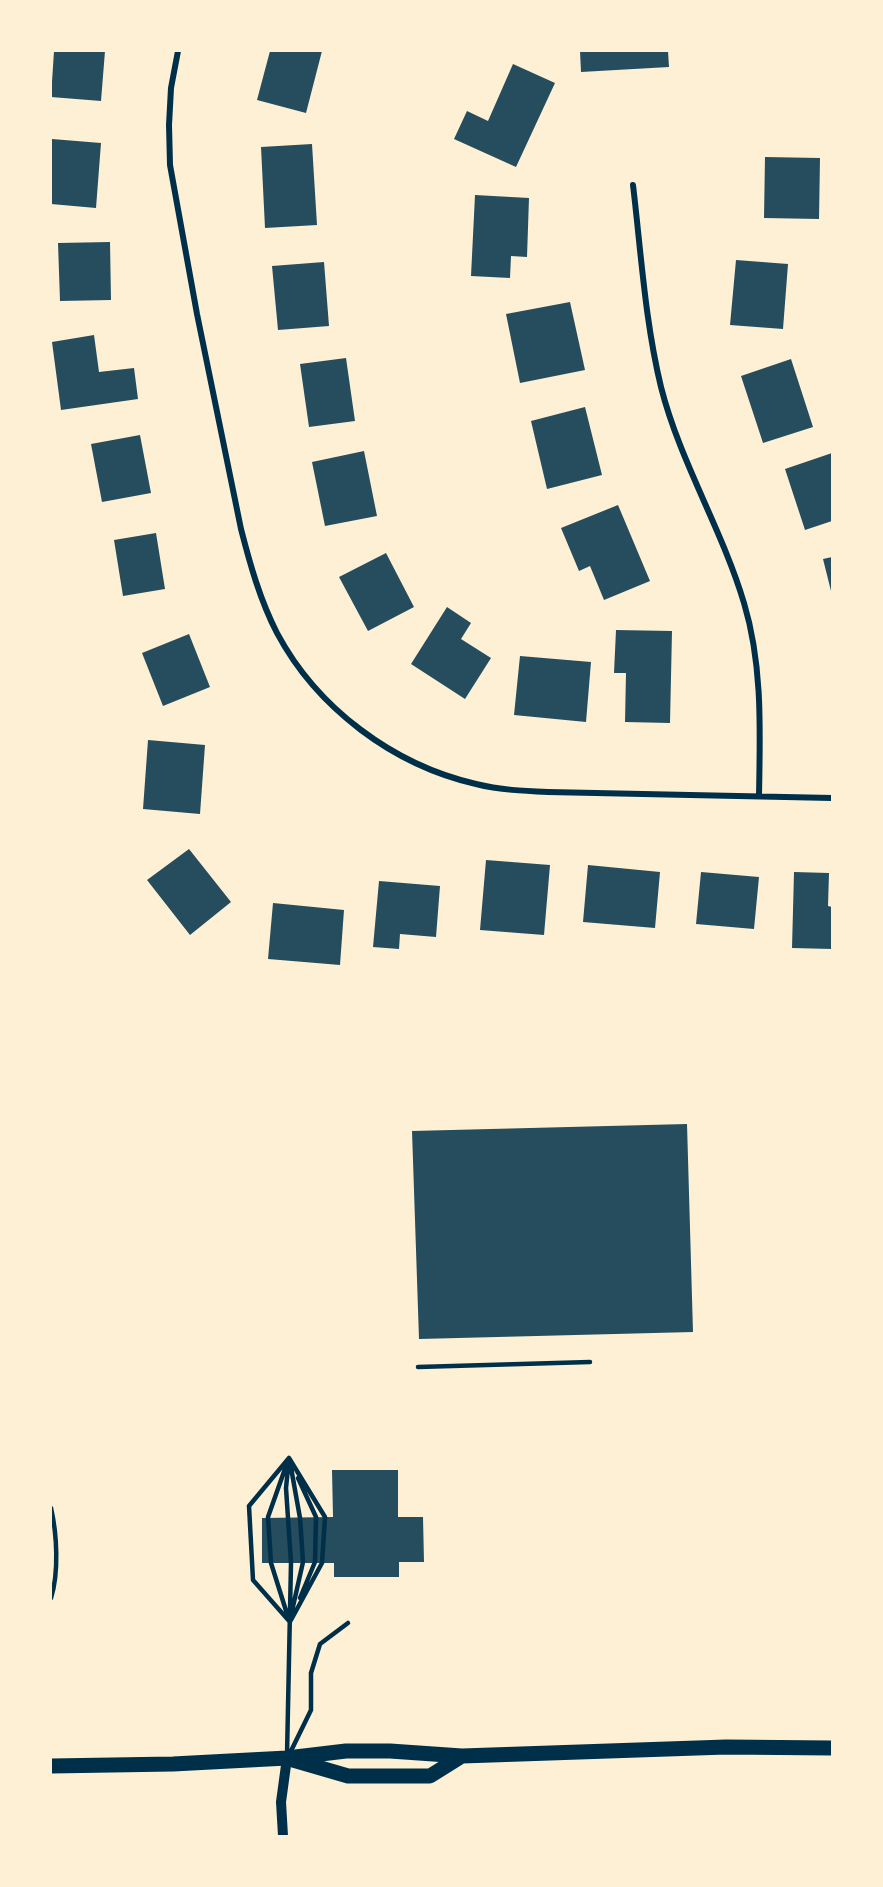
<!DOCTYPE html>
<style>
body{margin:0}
#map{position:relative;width:883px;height:1887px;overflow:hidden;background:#fdf0d5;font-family:Inter,sans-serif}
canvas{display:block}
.frame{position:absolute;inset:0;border:52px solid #fdf0d5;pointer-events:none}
</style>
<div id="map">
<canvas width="883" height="1887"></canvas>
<div class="frame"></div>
</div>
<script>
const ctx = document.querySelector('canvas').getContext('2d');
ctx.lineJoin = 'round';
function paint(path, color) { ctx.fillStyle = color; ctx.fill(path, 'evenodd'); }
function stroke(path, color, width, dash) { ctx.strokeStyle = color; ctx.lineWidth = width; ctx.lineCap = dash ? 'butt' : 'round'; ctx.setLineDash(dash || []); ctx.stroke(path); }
paint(new Path2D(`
 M54,51h51l-4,50 -50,-4z
 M270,51h52l-16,62 -49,-13z
 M580,51h88l1,16 -88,5z
 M513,64l42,19 -39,84 -62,-28 13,-28 21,10z
 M52,139l49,4 -5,65 -45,-4z
 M312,144l5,81 -52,3 -4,-81z
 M765,157l55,1 -1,61 -55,-1z
 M475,195l54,3 -2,59 -16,-1 -1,22 -39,-2z
 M110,242l1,58 -51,1 -2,-58z
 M736,260l52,4 -5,65 -53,-4z
 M324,262l5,64 -51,4 -6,-64z
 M570,302l15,68 -65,13 -14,-69z
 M94,335l5,37 35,-4 4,31 -77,11 -9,-68z
 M346,358l9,63 -46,6 -9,-63z
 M791,359l22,68 -50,16 -22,-67z
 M585,407l17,68 -55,14 -16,-68z
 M140,435l11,58 -49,9 -11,-58z
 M364,451l13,65 -52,10 -13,-64z
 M832,453v68l-27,9 -20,-61z
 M618,505l32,76 -46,19 -14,-34 -11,5 -18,-43z
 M156,533l9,56 -42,7 -9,-56z
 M386,553l28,54 -46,24 -29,-54z
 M832,557v34h-1l-8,-32z
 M447,607l24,16 -10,16 30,19 -26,41 -54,-35z
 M616,630l56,1 -2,92 -45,-1 1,-49h-12z
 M189,634l21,53 -47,19 -21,-53z
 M520,656l71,6 -5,60 -72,-7z
 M148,740l57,5 -5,69 -57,-5z
 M189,849l42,53 -41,33 -43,-55z
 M486,860l64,5 -6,70 -64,-5z
 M588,865l72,7 -5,56 -72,-6z
 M701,872l58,5 -5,52 -58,-5z
 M794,872l35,1 -1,33 4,1v42l-40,-1z
 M379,881l61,5 -4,51 -36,-3 -1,15 -26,-2z
 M273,903l71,7 -4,55 -72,-6z
 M687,1124l6,208 -274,7 -7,-208z
 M332,1470h66v47h25l1,45h-25v15h-65v-14h-72v-45l71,-1z`), '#264d5e');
stroke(new Path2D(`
 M418,1367l172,-5
 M289,1458l-40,48 4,74 37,42
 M289,1458l36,59 -3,46 -31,57
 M290,1462l10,56 3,44 -11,49
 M286,1466l-18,51 3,46 17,54
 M298,1478l18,39 -1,45 -15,36
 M51,1508c6,26 8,65 0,90
 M290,1753l21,-43v-37l9,-29 28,-21
 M287,1755l4,-192 -5,-75 3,-30`), '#003049', 4.5);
stroke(new Path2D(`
 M178,51l-7,37 -2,37 1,40 27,149 44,215c9,35 19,71 36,104 40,75 116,132 199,151 24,6 48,7 72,8l284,6
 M633,185c8,67 12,136 28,202 19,75 61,142 83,216 19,63 16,129 15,193`), '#003049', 6);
stroke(new Path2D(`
 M283,1836l-2,-34 6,-44`), '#003049', 10);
stroke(new Path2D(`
 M293,1760l55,16h82l32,-20
 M51,1766l122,-2 114,-6 59,-7h44l72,5 264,-9 106,1`), '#003049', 15);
</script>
